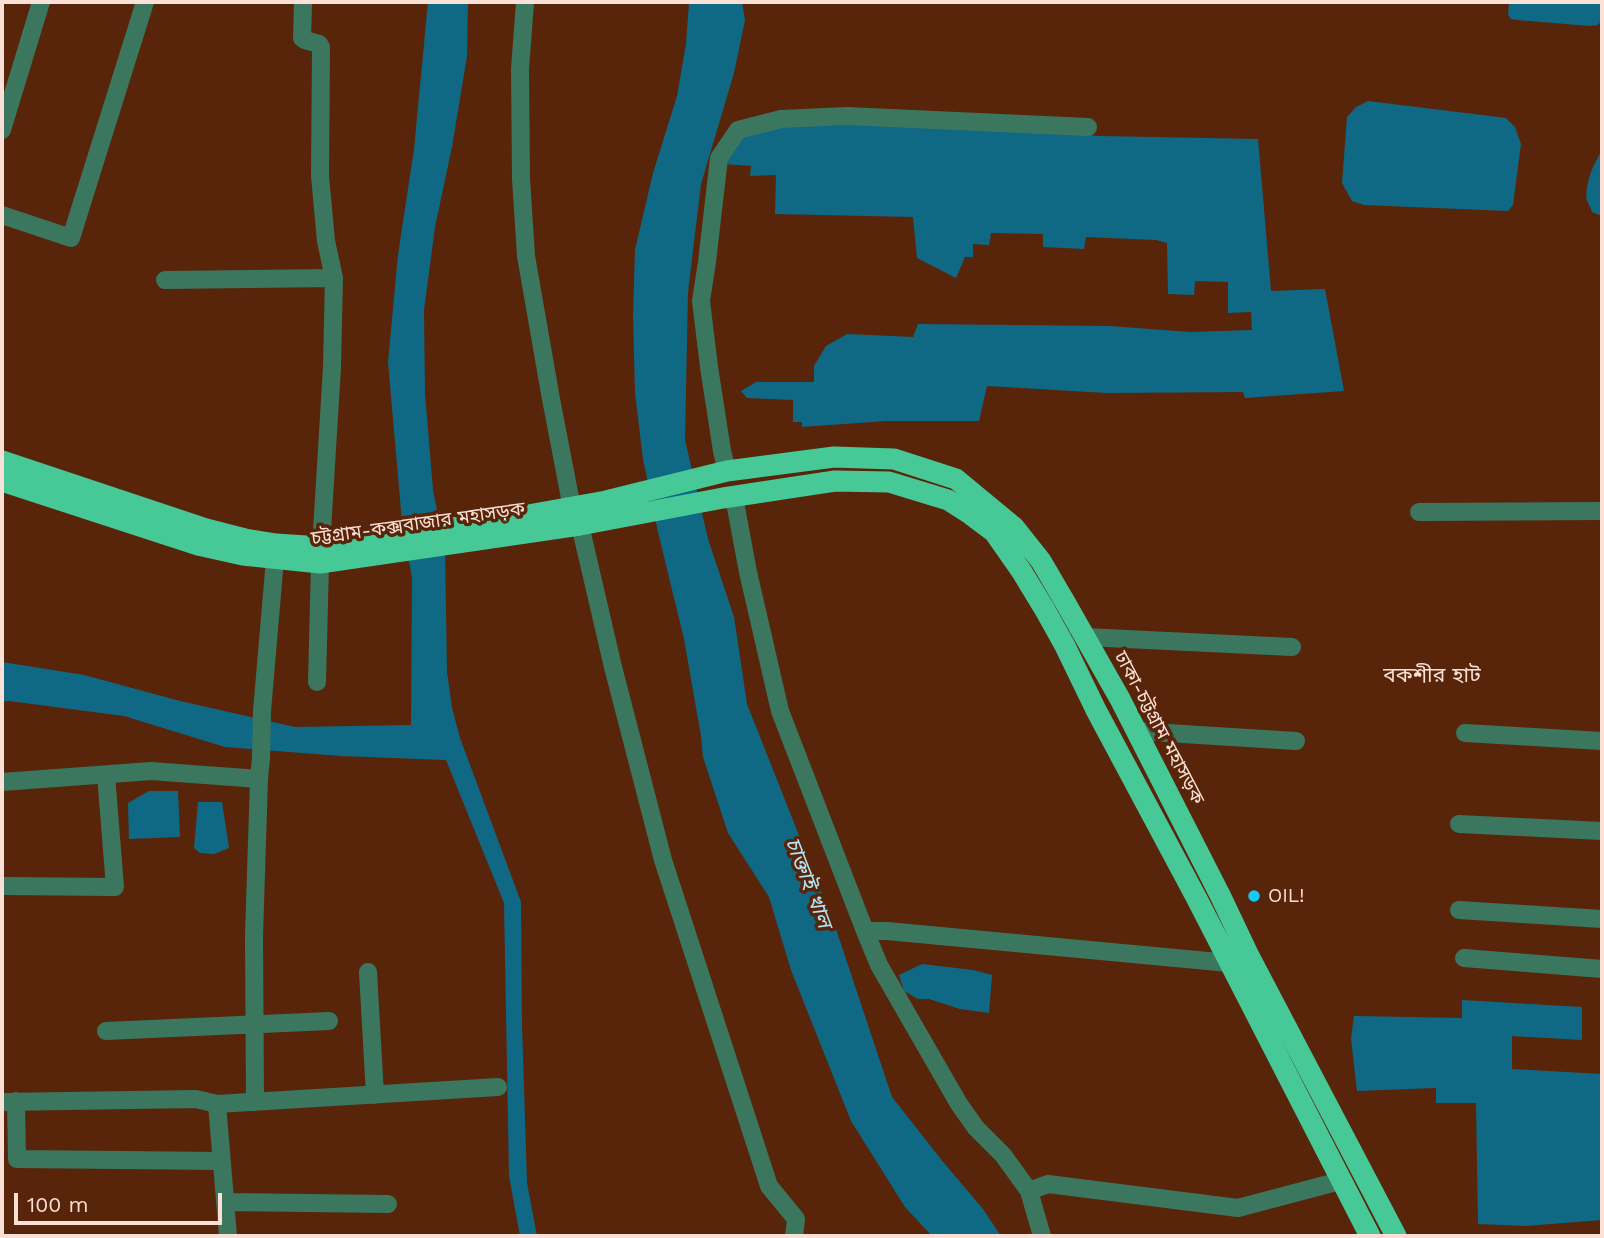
<!DOCTYPE html>
<meta charset="utf-8">
<style>
body{margin:0}
#map{position:relative;width:1604px;height:1238px;overflow:hidden;background:#58250b;font-family:"Work Sans",sans-serif}
canvas{display:block}
.frame{position:absolute;inset:0;border:4px solid #fae0d6;pointer-events:none}
.scale{position:absolute;left:14px;top:1193px;width:208px;height:32px;box-sizing:border-box;border:4px solid #fae0d6;border-top:0;padding-left:9px;font-size:21px;line-height:24px;white-space:nowrap;color:#fae0d6;-webkit-text-stroke:5px #58250b;paint-order:stroke}
</style>
<div id="map">
<canvas width="1604" height="1238"></canvas>
<div class="frame"></div>
<div class="scale">100 m</div>
</div>
<script>
const ctx = document.querySelector('canvas').getContext('2d');
ctx.lineJoin = 'round';
function paint(path, color) { ctx.fillStyle = color; ctx.fill(path, 'evenodd'); }
function stroke(path, color, width, dash) { ctx.strokeStyle = color; ctx.lineWidth = width; ctx.lineCap = dash ? 'butt' : 'round'; ctx.setLineDash(dash || []); ctx.stroke(path); }
function write(font, color, halo, rows, align = 'center') {
  ctx.font = font + ' "Work Sans","Noto Sans Bengali",sans-serif'; ctx.lineWidth = 7; ctx.setLineDash([]); ctx.textBaseline = 'middle'; ctx.strokeStyle = halo; ctx.fillStyle = color; for (const [text, x, y, turn = 0] of rows) {
    ctx.save(); ctx.translate(x, y); ctx.rotate((+turn || 0) * Math.PI / 180); ctx.textAlign = isNaN(turn) ? turn : align; if (halo) ctx.strokeText(text, 0, 0); ctx.fillText(text, 0, 0); ctx.restore();
  }
}
paint(new Path2D(`
 M428,2h40l-1,54 -15,91 -17,80 -11,83 1,84 8,96 12,60 2,122 5,36 8,30 61,164 1,123 5,158 10,53h-17l-11,-60 -5,-273 -58,-143 -105,-4 -116,-9 -101,-31 -115,-15 -7,1v-40l82,13 96,26 115,26 116,-2 1,-147 -10,-56 -14,-160 10,-107 16,-106z
 M689,2h53l3,18 -11,53 -33,111 -13,108 -3,148 23,99 26,78 13,87 89,225 56,168 52,66 39,46 18,27h-69l-27,-29 -54,-86 -60,-151 -22,-73 -41,-64 -25,-76 -2,-21 -17,-97 -26,-107 -15,-73 -8,-66 -2,-78 2,-65 18,-77 24,-77 9,-52z
 M1509,2h93v18l-4,5 -8,1 -73,-6 -6,-1 -3,-4z
 M1368,101l138,17 9,9 6,17 -8,61 -5,6 -144,-6 -12,-4 -10,-18 5,-66 9,-10z
 M837,121l159,7 102,8 160,3 13,152 54,-2 19,102 -99,7 -2,-6 -136,1 -120,-7 -8,35h-93l-84,6v-5h-9v-22l-46,-2 -6,-7 15,-9h58v-16l12,-20 21,-12 66,3 5,-13 192,2 80,6 62,-2 -1,-18 -23,1v-31l-33,-1 -1,14 -26,-1 -1,-51 -11,-3 -70,-3 -2,12 -41,-2v-13l-52,-1 -2,12 -16,-1v13h-8l-9,21 -39,-20 -4,-41 -138,-3 1,-39 -26,1 1,-10 -28,-2 16,-28 43,-10z
 M1602,150v66l-10,-4c0,-1 -4,-10 -5,-11 -3,-17 7,-37 15,-51z
 M149,791h29l2,46 -51,2 -1,-36z
 M198,802h24l7,46 -15,6 -14,-1 -6,-5z
 M922,964l51,6 19,5 -3,38 -29,-4 -31,-10h-11l-14,-8 -5,-16z
 M1462,1000l120,7v33l-70,-4v33l90,5v146l-77,6 -47,-2 -2,-121h-40v-15l-79,3 -6,-52 3,-23 108,2z`), '#106984');
stroke(new Path2D(`
 M303,2l-1,36 3,2 14,4 2,3 -1,129 6,65 8,37 -2,89 -11,180
 M525,2l-5,67 1,110 5,77 25,143 21,109
 M2,130l39,-128
 M2,215l69,23 74,-236
 M165,280l169,-2
 M727,471l-5,-20 -13,-84 -8,-66 6,-39 12,-104 19,-28 43,-11 66,-3 241,11
 M734,497l14,75 32,139 85,220 14,34 80,139 17,24 27,27 26,36 13,45
 M1419,512l183,-1
 M580,525l33,142 50,193 106,326 27,33 -2,17
 M1085,637l207,10
 M317,682l3,-119
 M1135,731l161,10
 M1465,733l137,8
 M2,782l149,-11 108,8
 M1459,824l143,7
 M2,886l113,1 -9,-112
 M1459,910l143,9
 M865,931h22l342,32
 M1464,958l138,11
 M368,972l7,123
 M106,1031l223,-10
 M16,1101l1,58 204,2
 M2,1102l194,-3 21,5 281,-17
 M255,1102l-1,-166 5,-157 2,-21 1,-47 13,-152
 M217,1104l11,132
 M1029,1191l19,-7 190,24 102,-27
 M225,1202l163,2`), '#3b775e', 18);
stroke(new Path2D(`
 M2,461l204,68 39,10 31,5 45,3 47,-8 99,-13 139,-25 121,-30 107,-14 60,2 62,20 58,48 27,34 24,41 55,97 101,198 28,59 147,280
 M2,481l196,64 45,10 77,8 260,-38 143,-27 112,-17 54,1 59,18 22,14 24,18 28,40 23,38 20,36 31,64 101,189 173,337`), '#47c997', 21);
for (const [x, y, r, color] of [
 [1254,896,7,"#15cafb"]
]) { const dot = new Path2D(); dot.arc(x, y, r, 0, 2 * Math.PI); ctx.fillStyle = color; ctx.fill(dot); stroke(dot, '#58250b', 2.5); }
write('19px', '#fae0d6', '#58250b', [
 ["চট্টগ্রাম-কক্সবাজার মহাসড়ক",418,524,-8],
 ["ঢাকা-চট্টগ্রাম মহাসড়ক",1159,728,62]
]);
write('19px', '#fae0d6', '#58250b', [
 ["OIL!",1268,896]
], 'left');
write('21px', '#fae0d6', '#58250b', [
 ["বকশীর হাট",1432,676]
]);
write('italic 21px', '#b3e3f6', '#58250b', [
 ["চাক্তাই খাল",808,883,69]
]);
</script>
